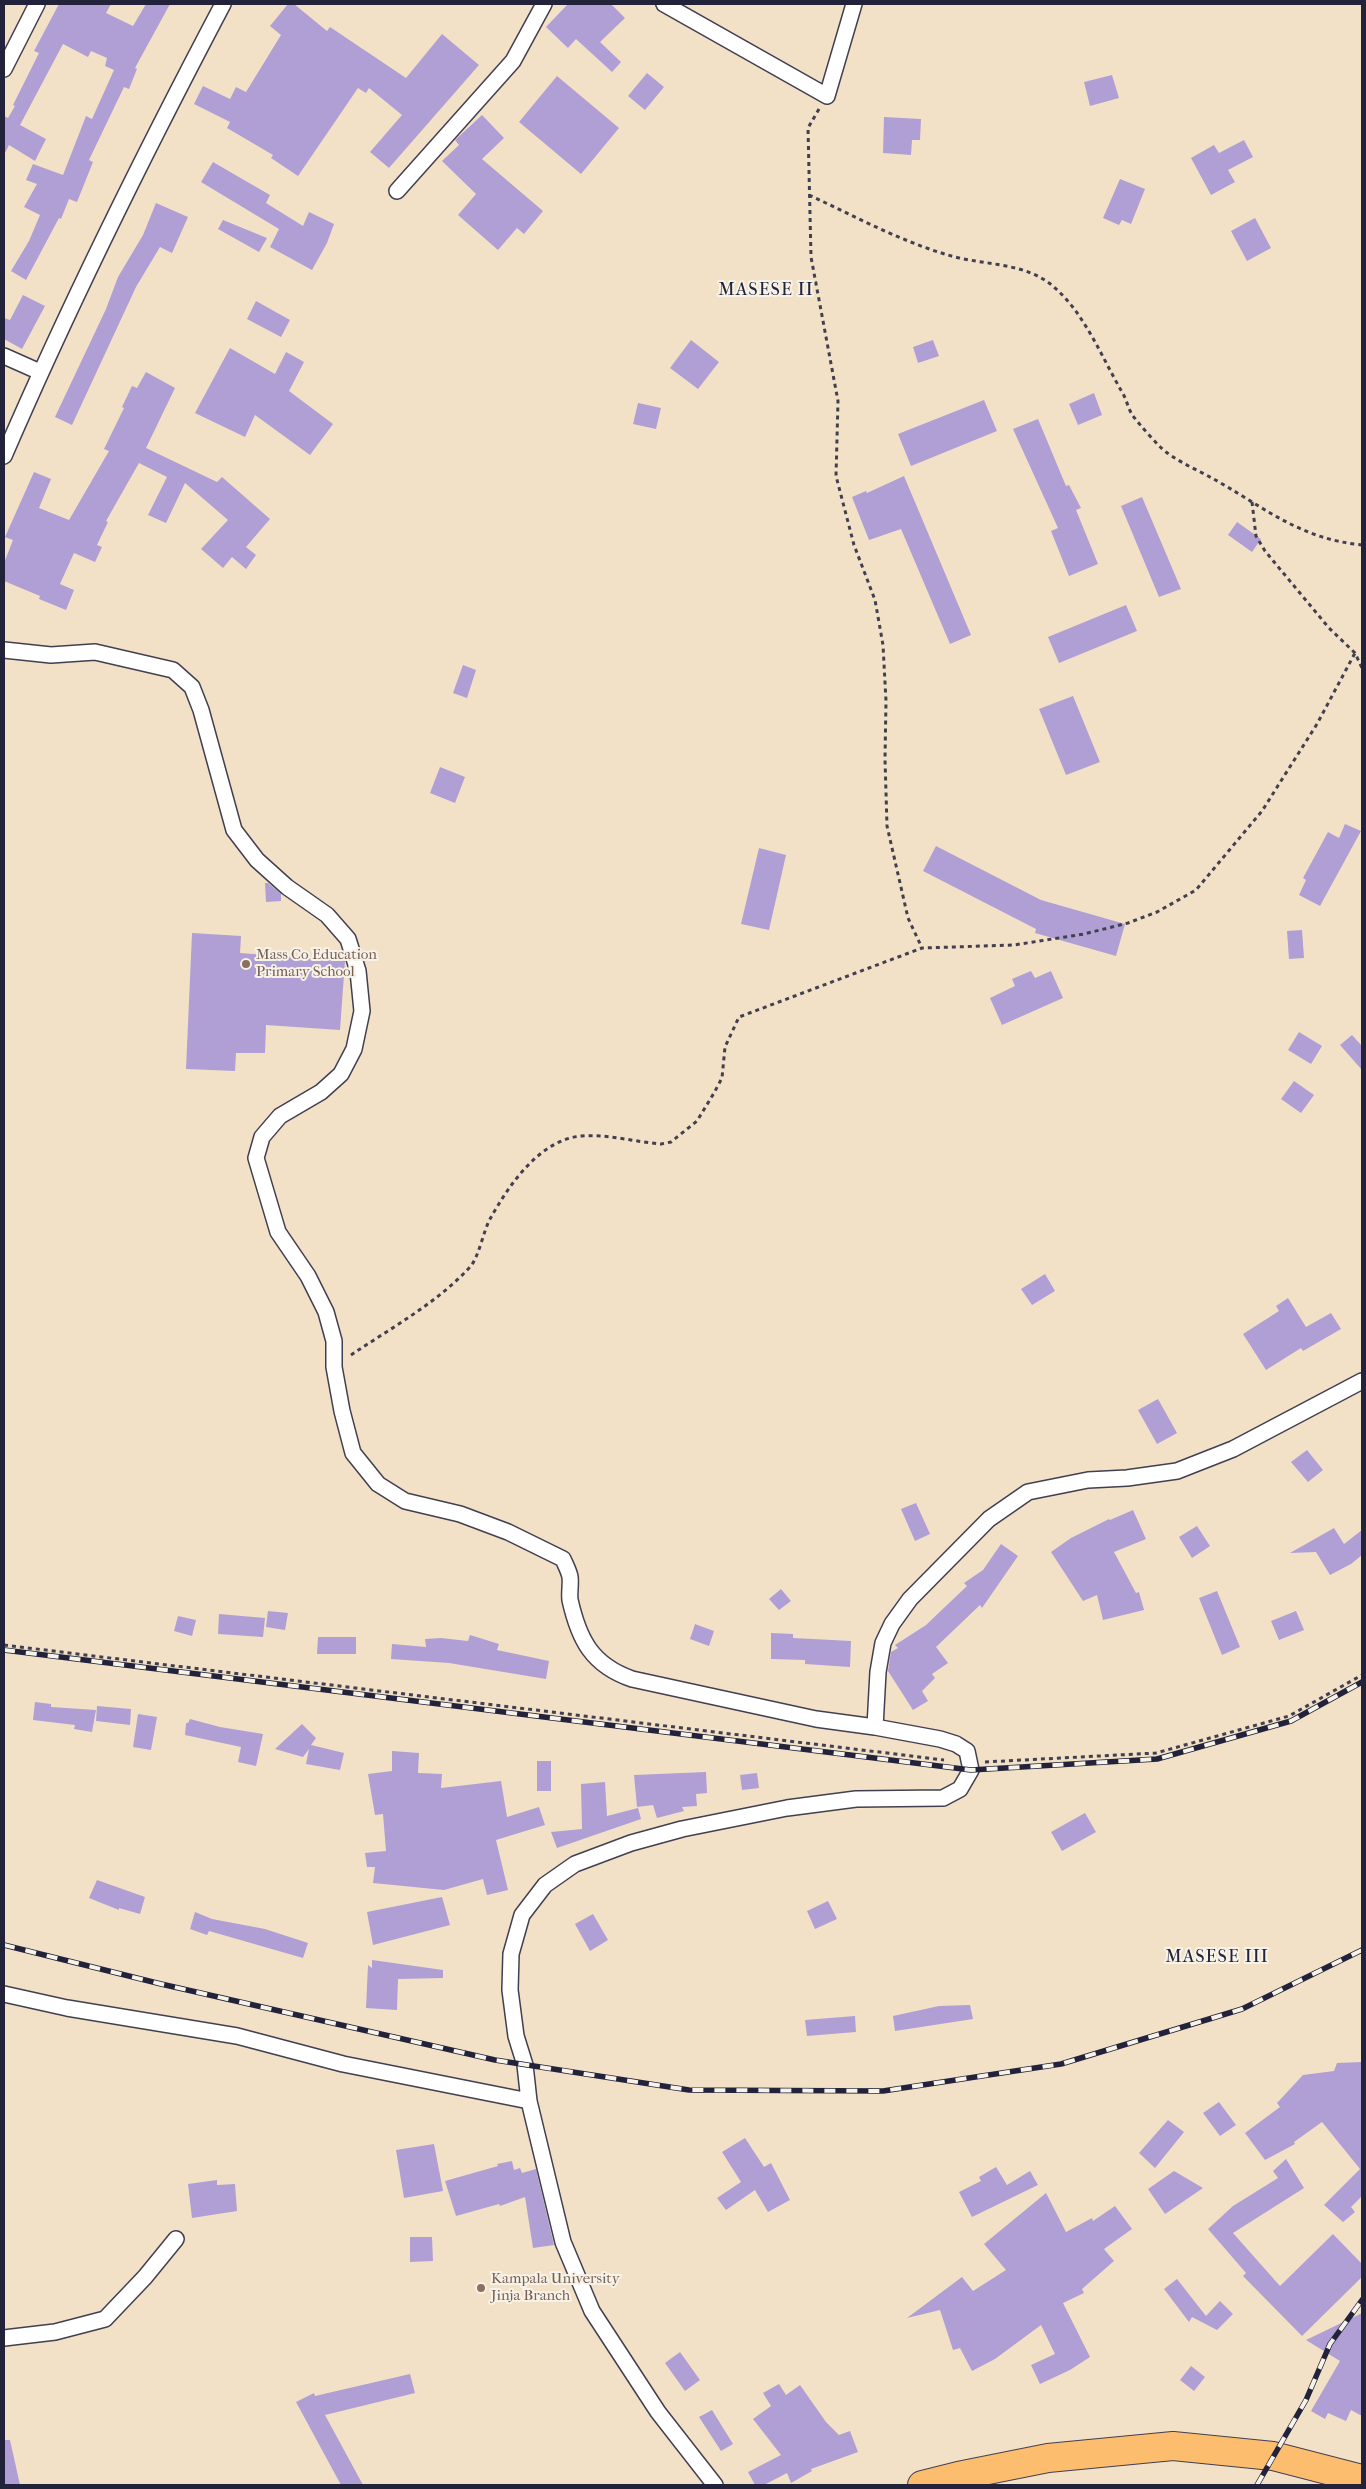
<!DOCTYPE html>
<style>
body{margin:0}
#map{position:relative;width:1366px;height:2489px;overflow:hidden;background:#f3e1c7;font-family:"IM FELL French Canon",serif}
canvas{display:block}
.frame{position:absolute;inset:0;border:5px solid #22223b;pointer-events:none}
</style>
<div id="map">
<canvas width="1366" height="2489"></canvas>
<div class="frame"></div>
</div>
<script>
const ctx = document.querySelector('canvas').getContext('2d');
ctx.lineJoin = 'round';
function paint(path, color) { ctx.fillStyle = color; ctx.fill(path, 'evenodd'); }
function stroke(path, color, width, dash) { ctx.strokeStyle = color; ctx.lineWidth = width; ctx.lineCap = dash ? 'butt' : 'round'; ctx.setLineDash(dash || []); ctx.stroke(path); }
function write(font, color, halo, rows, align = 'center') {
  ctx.font = font + ' "IM FELL French Canon",serif'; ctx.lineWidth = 4; ctx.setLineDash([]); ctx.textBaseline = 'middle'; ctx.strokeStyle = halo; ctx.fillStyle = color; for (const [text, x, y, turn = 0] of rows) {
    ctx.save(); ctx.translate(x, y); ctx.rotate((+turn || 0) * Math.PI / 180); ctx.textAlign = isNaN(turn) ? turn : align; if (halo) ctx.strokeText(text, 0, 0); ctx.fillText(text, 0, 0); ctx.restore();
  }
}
paint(new Path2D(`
 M59,4h52l-5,9 27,13 13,-22h24l-35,64 2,1 -8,20 -5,-2 -35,73 4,2 -16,40 -8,-3 -8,20 -2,-1 -33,62 -15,-9 18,-30 11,-26 -16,-8 13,-23 -11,-4 7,-16 30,11 23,-59 6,3 22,-49 -9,-4 2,-8 -16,-7 -3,6 -25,-13 -43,81 26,14 -11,22 -26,-16 -5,10v-39l4,2 7,-12 -2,-1 26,-52 -5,-2z
 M288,4h6l33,27 3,-4 76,51 36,-44 37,31 -90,103 -19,-16 32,-37 -33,-27 -3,5 -8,-5 -60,88 -27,-18 2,-3 -46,-27 3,-6 -36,-18 9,-18 27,13 6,-12 10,5 35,-57 -11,-9z
 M568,4h43l14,14 -25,24 21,20 -9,10 -36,-33 -8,9 -22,-21z
 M647,73l17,14 -19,23 -17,-14z
 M1112,75l7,23 -29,8 -6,-24z
 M557,76l62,52 -38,46 -62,-52z
 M482,115l22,23 -22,21 61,52 -19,23 -7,-6 -19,22 -40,-35 18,-21 -34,-33 17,-16 -4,-5z
 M884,117l37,2 -1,21h-8l-1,15 -28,-2z
 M1244,140l9,17 -25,13 7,12 -24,13 -20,-37 23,-13 5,8z
 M213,162l57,33 -4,8 37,23 6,-14 25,12 -7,19 -15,27 -42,-23 9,-18 -78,-47z
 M1120,179l25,10 -14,35 -9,-4 -3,5 -16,-7z
 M156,203l32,14 -16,36 -12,-6 -24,40 -64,138 -17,-8 51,-108 12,-32 25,-42z
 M1255,218l16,30 -24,13 -16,-30z
 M223,220l44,18 -8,14 -41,-23z
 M23,295l22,11 -23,43 -18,-10v-21l6,2z
 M256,301l34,19 -9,17 -34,-18z
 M691,340l28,22 -21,27 -28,-21z
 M933,340l6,16 -21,7 -5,-16z
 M230,348l45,26 11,-22 18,10 -15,29 44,33 -23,31 -55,-40 -10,22 -50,-24z
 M146,372l29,16 -29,60 71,34 5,-5 48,42 -24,28 10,8 -10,14 -14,-12 -9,11 -22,-19 27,-29 -43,-37 -19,40 -18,-8 19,-38 -28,-14 -33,58 2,1 -11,23 5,2 -7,15 -21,-9 -14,31 14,6 -8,20 -27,-11 1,-3 -36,-15v-18l9,-23 -8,-3 29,-65 17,7 -12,29 30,12 40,-69 -5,-2 20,-41 -2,-1 10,-21 5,2z
 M1094,393l8,22 -24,10 -9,-21z
 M984,400l13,31 -86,35 -13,-32z
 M638,403l23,5 -5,21 -23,-5z
 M1038,419l28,67 3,-1 12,23 -5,2 22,54 -29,12 -18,-45 7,-3 -45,-99z
 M904,476l67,159 -21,9 -49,-115 -32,11 -17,-43 14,-6 1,2z
 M1142,497l39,92 -22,8 -38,-91z
 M1237,522l24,17 -9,13 -24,-17z
 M1126,605l11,26 -78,32 -11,-26z
 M463,665l13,5 -9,28 -14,-5z
 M1073,696l27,66 -34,13 -27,-66z
 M440,767l25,10 -10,26 -25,-10z
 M1345,824l16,7 -41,75 -21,-11 7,-15 -3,-2 25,-46 11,6z
 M936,846l105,54 84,24 -9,32 -81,-23 1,-4 -113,-58z
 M759,848l27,7 -17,75 -28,-6z
 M265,883h3l13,11v7l-15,1z
 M1302,930l2,28 -15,1 -2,-28z
 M192,933l49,3 -1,17 105,8 -5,69 -74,-5 -1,28h-29l-1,18 -49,-2z
 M1031,971l4,7 16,-7 12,27 -61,27 -12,-27 25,-12 -3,-7z
 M1299,1032l23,14 -11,18 -23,-14z
 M1352,1035l10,11v24l-22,-25z
 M1294,1081l20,14 -13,18 -20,-14z
 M1045,1274l10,17 -23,14 -11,-16z
 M1288,1298l18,29 25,-14 10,16 -38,22 -2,-3 -35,22 -23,-36 36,-23 -3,-5z
 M1158,1399l19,34 -20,11 -19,-34z
 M1307,1450l16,20 -15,12 -17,-20z
 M916,1503l14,31 -15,7 -14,-32z
 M1133,1510l13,29 -32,13 22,41 3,-1 5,18 -41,10 -6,-25 -14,6 -32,-49 20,-14 38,-19 1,1z
 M1197,1526l13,20 -18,12 -13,-21z
 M1334,1528l10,16 18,-14v25l-11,9 -21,11 -14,-23 -26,1z
 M1001,1544l17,12 -36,52 -2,-3 -44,42 12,16 -16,11 3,4 -13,13 6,10 -15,9 -25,-39 3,-19 7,-4 -3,-3 31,-20 41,-39 -3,-3 19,-13z
 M781,1589l10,12 -12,9 -10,-11z
 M1217,1591l23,56 -18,8 -23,-57z
 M268,1611l20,2 -3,17 -19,-3z
 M1296,1611l8,19 -25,10 -8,-19z
 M219,1614l46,4 -2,19 -45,-3z
 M178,1616l18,4 -4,16 -18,-5z
 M695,1624l19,7 -5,15 -19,-7z
 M771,1633l22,1v4l58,3 -1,26 -45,-3v-4l-34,-1z
 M470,1635l29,9 -2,6 52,11 -3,18 -97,-16 -58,-4 1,-15 34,3 -1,-8 16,-1 27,3z
 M318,1637h38v17h-39z
 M35,1702l16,2v3l45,3 -4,22 -18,-3 1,-4 -42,-5z
 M97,1706l34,3 -1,16 -34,-4z
 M138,1714l19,3 -6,33 -18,-3z
 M190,1719l30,8 43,7 -7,32 -18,-4 3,-15 -56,-12 1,-12h2z
 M302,1724l14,14 -5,7 33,8 -4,17 -34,-6 3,-15 -6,8 -28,-8z
 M392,1751l27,2 -1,20 24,1 -1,14 60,-7 6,36 32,-10 6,18 -49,15 12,50 -21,5 -4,-16 -39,11 -71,-7 2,-16h-8l-2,-14 21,-2 -3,-37 -8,1 -7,-41 24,-3z
 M537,1761h14v30h-14z
 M706,1772l1,21 -11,1 1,12 -15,1 2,4 -27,7 -4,-13 -16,2 -3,-32z
 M757,1773l2,15 -17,2 -2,-15z
 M605,1782l2,34 31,-8 3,11 -84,29 -6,-16 31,-3 -1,-45z
 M1085,1813l11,19 -34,19 -11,-19z
 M97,1880l48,17 -5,17 -21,-6v2l-30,-12z
 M442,1897l8,28 -77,20 -6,-33z
 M828,1901l9,18 -22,10 -8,-18z
 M195,1912l17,7 53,10 43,14 -5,15 -94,-27 -2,4 -17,-6z
 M593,1914l15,26 -18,11 -15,-27z
 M372,1960l71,10v8l-45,1 -1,31 -31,-2 2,-43 4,3z
 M970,2005l3,14 -78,12 -2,-15 46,-10z
 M855,2016l1,16 -49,4 -2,-16z
 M1362,2062v134l-11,11 4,5 -12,10 -19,-17 36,-36 -38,-47 -28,20 1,2 -30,16 -20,-27 35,-26 -3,-4 26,-28 31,-4 3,-8z
 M1219,2102l17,23 -16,11 -17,-23z
 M1168,2120l16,12 -29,36 -16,-15z
 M745,2138l19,29 7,-4 19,37 -22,12 -13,-22 -29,20 -9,-12 24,-16 -19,-30z
 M434,2144l9,47 -39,7 -8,-48z
 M1286,2159l18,29 -71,45 47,53 53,-52 29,30v13l-60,59 -59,-60 3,-3 -38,-44 25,-23 45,-28 -5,-7z
 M512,2161l2,9 6,-2 2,5 14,-4 18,76 -21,3 -8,-51 -25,9 -1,-2 -43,12 -11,-35 53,-15 -1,-2z
 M996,2167l11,18 23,-14 8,14 -66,32 -13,-25 22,-11 -2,-4z
 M1174,2171l29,17 -38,26 -17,-25z
 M217,2180v5l18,-1 2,27 -45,7 -4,-34z
 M1046,2193l20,39 26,-14 1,3 22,-15 17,23 -28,20 10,12 -32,28 2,4 -21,10 27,54 -20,13 -30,14 -9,-19 24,-11 -14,-29 -46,34 -23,12 -12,-23 -7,2 -13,-40 -33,8 55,-41 11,14 33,-21 -22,-26z
 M410,2237h22l1,24 -23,1z
 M1177,2279l29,37 14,-15 13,13 -16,16 -25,-13 -3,5 -25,-33z
 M1362,2313v103l-11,-6 -5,11 -18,-8 -3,6 -14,-8 29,-50 -34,-21z
 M680,2352l20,28 -15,11 -20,-28z
 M1191,2366l14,11 -11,14 -14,-11z
 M410,2374l5,19 -90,22 38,70h-22l-45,-83 18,-9 1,3z
 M779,2384l7,11 14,-10 26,37 13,13 11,-4 8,21 -47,17 1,2 -21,12 -4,-10 -23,12h-9l-7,-13 33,-17 -28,-36 18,-13 -8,-13z
 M712,2410l21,34 -12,7 -22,-34z
 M4,2440h6l10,45h-16z`), '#af9fd4');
const street = new Path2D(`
 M664,4l163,92 27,-92
 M4,69l33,-65
 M397,191l116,-130 31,-57
 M4,356l36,16
 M4,456c66,-153 141,-304 219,-452
 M4,650l47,5 44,-3 78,18 19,17 9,23 33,120 23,30 30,27 40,28 21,24 10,32 4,40 -8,38 -13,25 -20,18 -41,24 -18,21 -6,21 22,74 30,44 18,36 8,29v26l8,44 11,42 25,31 27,17 55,13 48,18 55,27c2,5 6,12 7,18 1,7 -1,16 0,23 9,40 22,65 62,79l184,40 59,8 65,12 16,5 11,7 4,19 -11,19 -17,9 -87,1 -69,9 -105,21 -51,14 -56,21 -30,21 -23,30 -11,39 -1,36 6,46 9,29 4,36 34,141 29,69 66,101 57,73
 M875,1727l3,-55 5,-29 9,-19 18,-25 79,-80 39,-27 60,-12 39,-2 50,-7 56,-22 129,-68
 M4,1994l63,14 170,28 106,28 186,37
 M4,2338l51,-6 50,-13 40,-42 31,-38`);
const highway = new Path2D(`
 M922,2485l36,-9 90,-18 125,-12 100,10 89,23`);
stroke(street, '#413f50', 18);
stroke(highway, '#413f50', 30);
stroke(new Path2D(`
 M819,109l-11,19 3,129 27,144 -2,75 18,69 21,55 8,45 3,56 -1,58 2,67 21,92 14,30
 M809,195c45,21 91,46 139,60 32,10 73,7 101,28 34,26 52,73 73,109 5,8 6,17 11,24 7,9 25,30 33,36 16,12 36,20 53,30 50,29 83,57 143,63
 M1252,502l4,34 9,15 64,77 26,25 7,15
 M351,1355c40,-27 86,-52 119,-88 9,-10 13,-35 20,-48 19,-34 50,-80 92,-83 26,-2 53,6 79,8l10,-2 26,-21 17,-28 8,-15 3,-31 14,-30 183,-69 92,-3 70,-11 44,-11 29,-11 39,-22 66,-79 55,-87 38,-71
 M4,1645l940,115
 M985,1762l171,-9 133,-37 73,-41`), '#413f50', 3, [4, 4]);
stroke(street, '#fff', 15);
stroke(highway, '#fcbd6f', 28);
const rail = new Path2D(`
 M4,1650l967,120 186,-11 134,-38 71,-39
 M4,1945l157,39 334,76 194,30 194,1 178,-27 181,-55 120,-59
 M1257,2485l49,-85 24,-56 32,-44`);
stroke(rail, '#22223b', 5.5);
stroke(rail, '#f7f3e8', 4, [11]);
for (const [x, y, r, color] of [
 [246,964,5,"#8d6e63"],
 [481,2288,5,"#8d6e63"]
]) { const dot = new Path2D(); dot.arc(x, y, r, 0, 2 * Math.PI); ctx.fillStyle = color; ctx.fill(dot); stroke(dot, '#f7f3e8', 2); }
write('15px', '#785e54', '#f7f3e8', [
 ["Mass Co Education",256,955],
 ["Primary School",256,972],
 ["Kampala University",491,2279],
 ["Jinja Branch",491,2296]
], 'left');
ctx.letterSpacing = '1px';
write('18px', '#22223b', '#f7f3e8', [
 ["MASESE II",766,291],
 ["MASESE III",1217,1958]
]);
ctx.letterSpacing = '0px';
</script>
